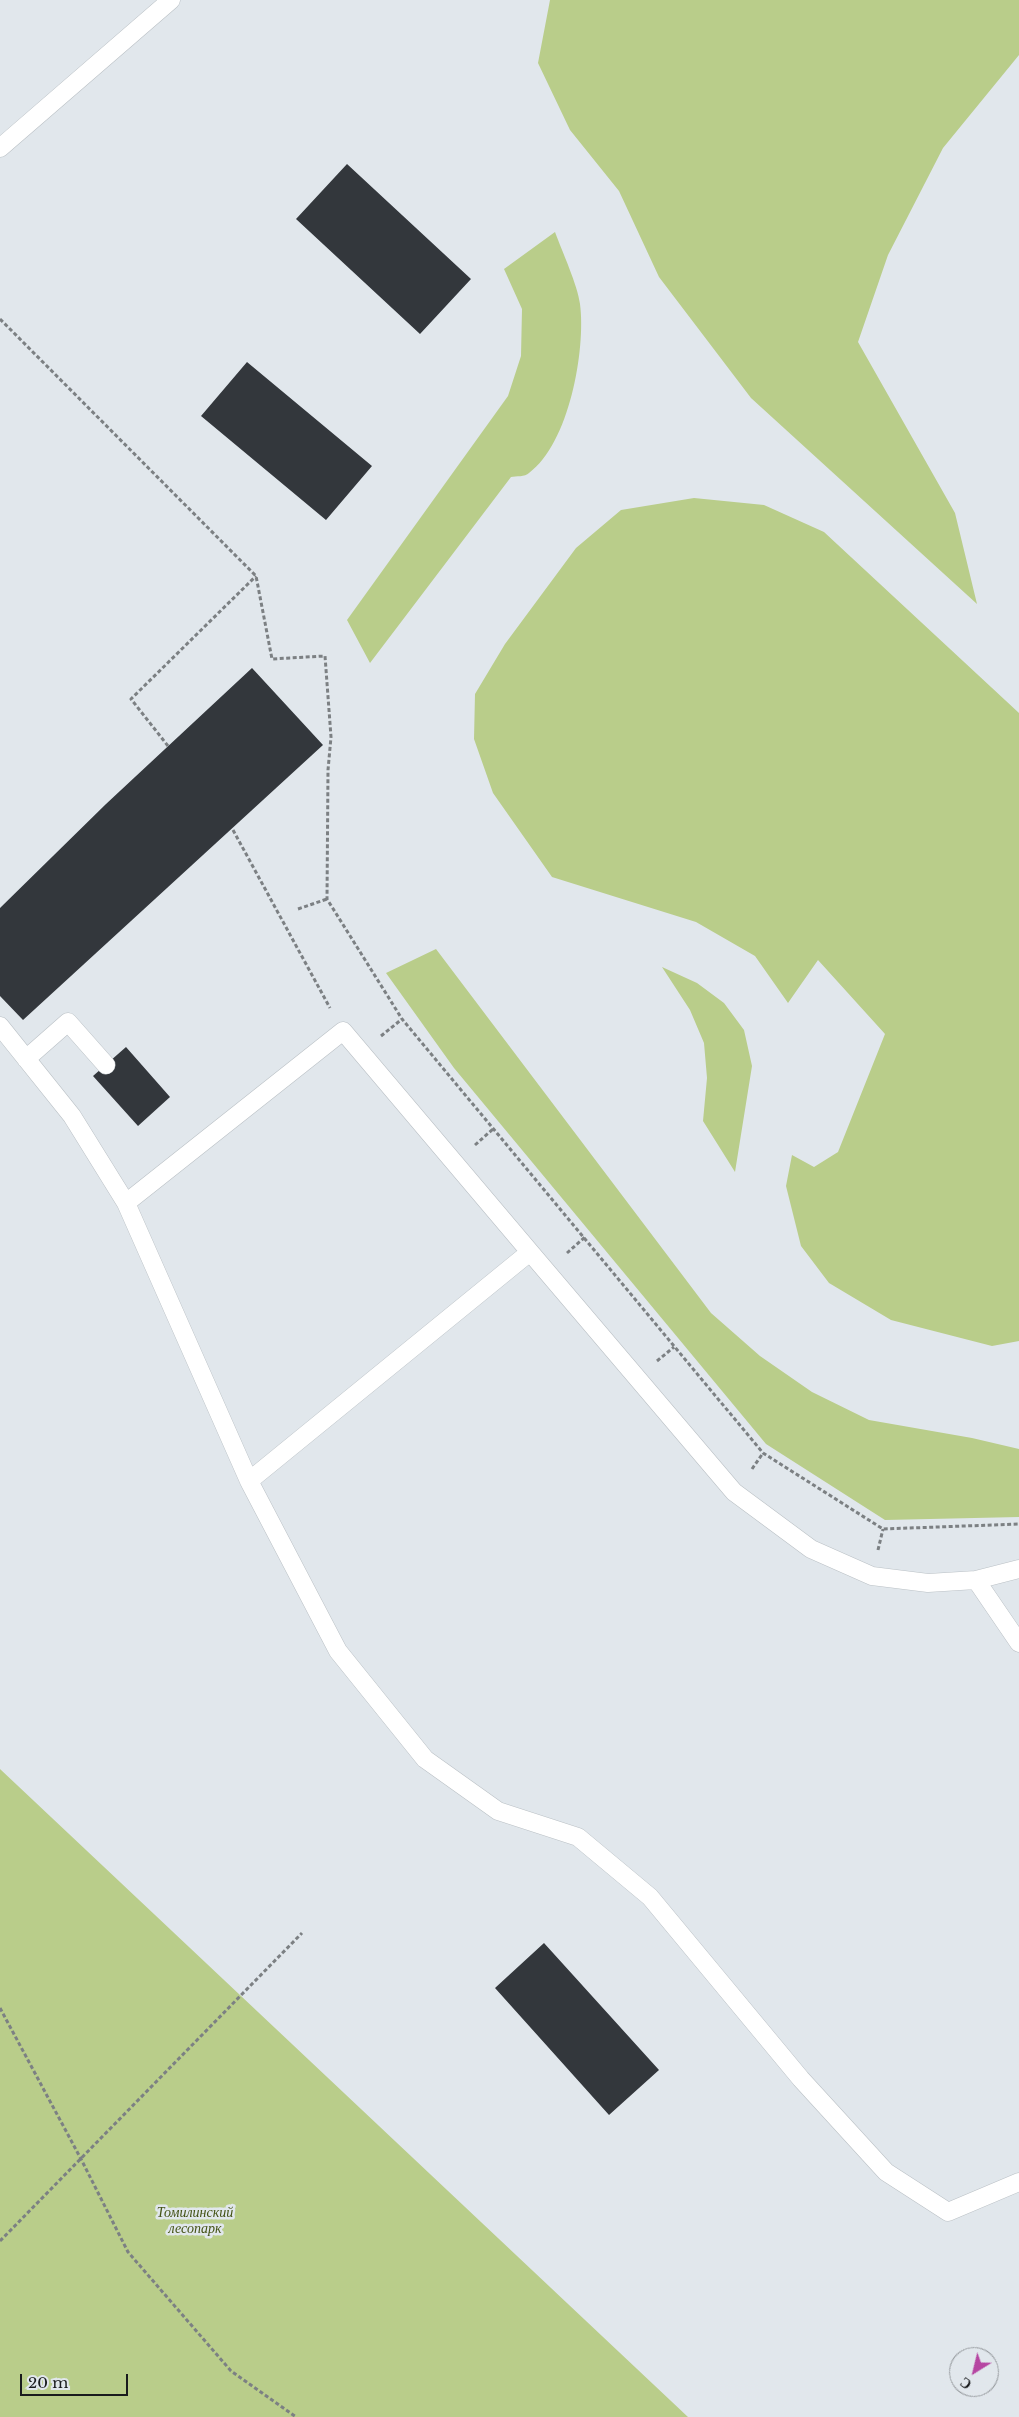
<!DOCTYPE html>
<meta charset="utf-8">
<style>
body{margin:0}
#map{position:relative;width:1019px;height:2417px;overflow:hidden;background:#e1e7ec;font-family:"Libre Baskerville",serif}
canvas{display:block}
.north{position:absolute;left:949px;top:2347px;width:50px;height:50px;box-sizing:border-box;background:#e1e7ec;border:1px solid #919599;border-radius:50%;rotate:216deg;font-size:14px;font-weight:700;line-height:20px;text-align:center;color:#191b1d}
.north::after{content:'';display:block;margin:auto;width:18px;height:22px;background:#b646a2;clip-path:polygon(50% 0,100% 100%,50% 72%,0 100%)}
.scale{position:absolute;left:20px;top:2374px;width:108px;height:22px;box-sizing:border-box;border:2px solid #191b1d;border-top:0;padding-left:6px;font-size:15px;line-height:18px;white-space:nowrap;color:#191b1d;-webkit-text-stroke:4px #e1e7ec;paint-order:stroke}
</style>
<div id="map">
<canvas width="1019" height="2417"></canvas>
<div class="north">С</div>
<div class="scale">20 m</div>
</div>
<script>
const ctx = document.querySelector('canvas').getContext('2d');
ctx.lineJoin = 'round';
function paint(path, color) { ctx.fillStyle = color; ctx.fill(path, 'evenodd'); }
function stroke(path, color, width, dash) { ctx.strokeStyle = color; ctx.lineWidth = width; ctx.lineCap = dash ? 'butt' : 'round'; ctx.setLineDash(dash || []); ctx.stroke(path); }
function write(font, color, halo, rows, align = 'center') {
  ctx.font = font + ' "Libre Baskerville",serif'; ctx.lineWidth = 5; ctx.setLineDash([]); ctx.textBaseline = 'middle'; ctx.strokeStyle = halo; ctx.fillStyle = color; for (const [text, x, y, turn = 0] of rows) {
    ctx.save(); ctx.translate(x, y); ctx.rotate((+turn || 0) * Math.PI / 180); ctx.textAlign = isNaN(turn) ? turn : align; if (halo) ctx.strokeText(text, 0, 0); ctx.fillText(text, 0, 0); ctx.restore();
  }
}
paint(new Path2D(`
 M550,0h469v55l-76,93 -55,107 -30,87 97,171 22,91 -226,-206 -92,-121 -40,-86 -49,-61 -32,-67z
 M555,232c7,19 23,54 25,72 6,46 -11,140 -51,169 -4,4 -13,3 -18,4l-141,186 -23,-43 161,-224 13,-40 1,-47 -18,-40z
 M694,498l70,7 60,27 195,181v628l-27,5 -101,-26 -62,-37 -28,-37 -15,-60 6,-31 22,12 24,-15 47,-118 -67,-74 -30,43 -33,-47 -59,-34 -144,-45 -59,-84 -19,-54 1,-45 30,-50 71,-96 45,-38z
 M436,949l275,364 49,43 52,36 57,28 103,18 47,11v68l-134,3 -119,-76 -312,-376 -68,-95z
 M662,967l35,16 27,20 20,27 8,36 -17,106 -32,-51 4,-43 -3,-35 -14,-33z
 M0,1769l688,648h-688z`), '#b9cd8a');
paint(new Path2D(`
 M347,164l124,115 -51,55 -124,-115z
 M247,362l125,104 -46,54 -125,-104z
 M252,668l71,77 -300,275 -23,-24v-88l106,-104z
 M126,1047l44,50 -32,29 -45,-50z
 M544,1943l115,127 -50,45 -114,-127z`), '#33373c');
const service = new Path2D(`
 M0,148l171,-148
 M0,1026l72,90 54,87 123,278 89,170 87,108 73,52 80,26 72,60 151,182 85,93 62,40 71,-30
 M26,1059l42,-37 38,43
 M126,1203l217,-172 187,221
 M249,1481l281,-229 204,240 77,57 61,27 56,7 48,-3
 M1019,1569l-43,11 43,63`);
stroke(service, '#bac0c5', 19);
stroke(new Path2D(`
 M0,319l256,257 16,83 53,-3 6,81 -3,33 -1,129 75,120 361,434 120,76 136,-5
 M168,746l-37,-47 125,-123
 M233,830l97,178
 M298,909l29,-10
 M381,1036l21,-17
 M475,1145l18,-16
 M567,1253l18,-16
 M657,1361l17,-14
 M752,1469l11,-16
 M878,1550l5,-21
 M0,2008l81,151 47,93 103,119 65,46
 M0,2241l302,-308`), '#7c8083', 3, [4, 2.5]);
stroke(service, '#fff', 18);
write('italic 14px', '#445316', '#e1e7ec', [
 ["Томилинский",195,2213],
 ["лесопарк",195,2229]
]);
</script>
